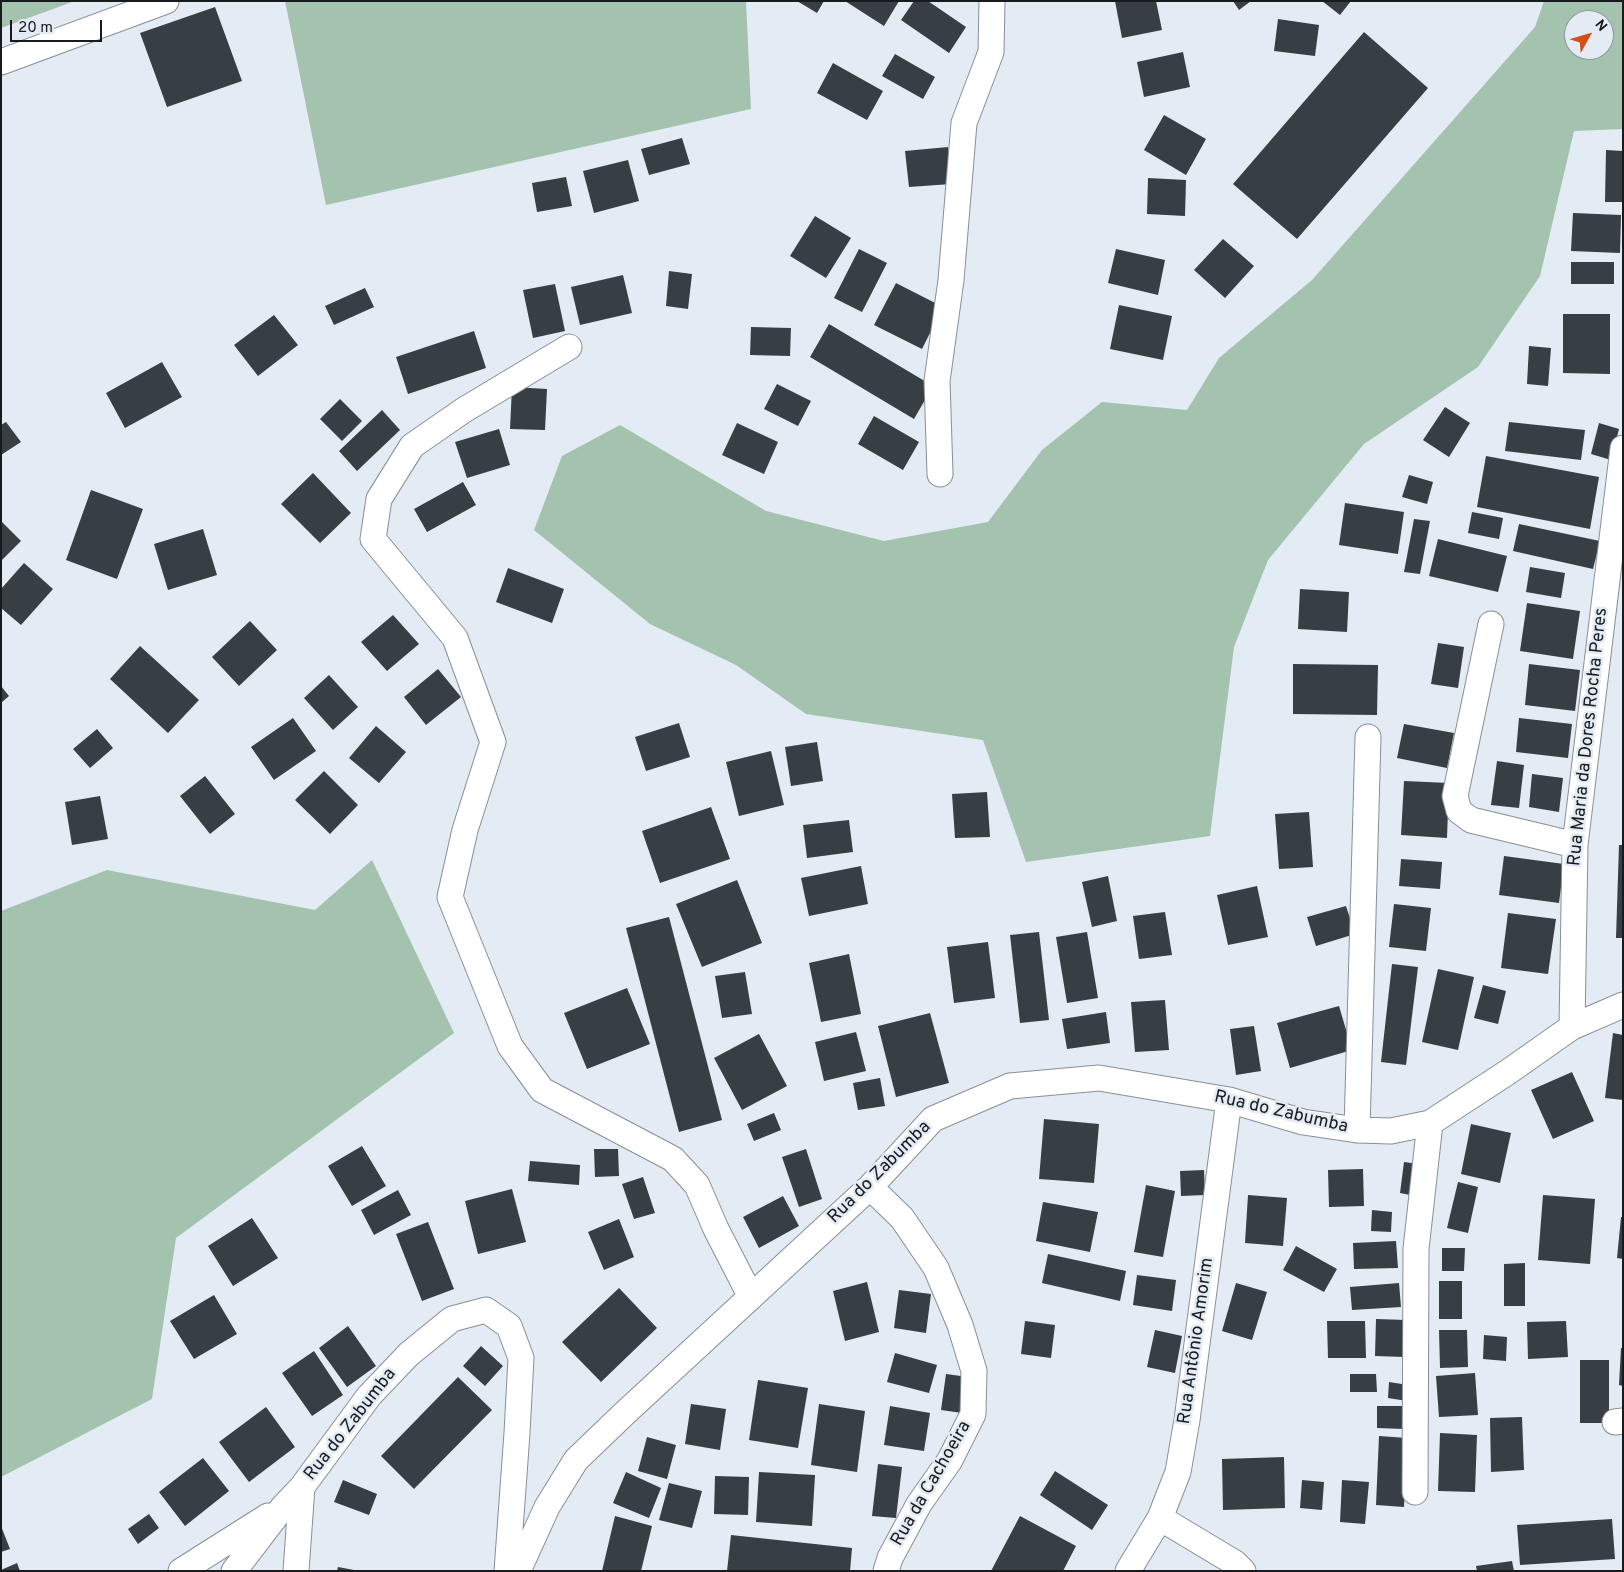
<!DOCTYPE html>
<meta charset="utf-8">
<style>
body{margin:0}
#map{position:relative;width:1624px;height:1572px;overflow:hidden;background:#e3ebf4;font-family:Overpass,sans-serif}
canvas{display:block}
.frame{position:absolute;inset:0;border:2px solid #181b1d;pointer-events:none}
.north{position:absolute;left:1564px;top:10px;width:50px;height:50px;box-sizing:border-box;background:#e3ebf4;border:1px solid #92989e;border-radius:50%;rotate:51deg;font-size:14px;font-weight:700;line-height:20px;text-align:center;color:#181b1d}
.north::after{content:'';display:block;margin:auto;width:18px;height:22px;background:#d44e17;clip-path:polygon(50% 0,100% 100%,50% 72%,0 100%)}
.scale{position:absolute;left:10px;top:20px;width:92px;height:22px;box-sizing:border-box;border:2px solid #181b1d;border-top:0;padding-left:6px;font-size:15px;line-height:18px;white-space:nowrap;color:#181b1d;-webkit-text-stroke:4px #e3ebf4;paint-order:stroke}
</style>
<div id="map">
<canvas width="1624" height="1572"></canvas>
<div class="frame"></div>
<div class="north">N</div>
<div class="scale">20 m</div>
</div>
<script>
const ctx = document.querySelector('canvas').getContext('2d');
ctx.lineJoin = 'round';
function paint(path, color) { ctx.fillStyle = color; ctx.fill(path, 'evenodd'); }
function stroke(path, color, width, dash) { ctx.strokeStyle = color; ctx.lineWidth = width; ctx.lineCap = dash ? 'butt' : 'round'; ctx.setLineDash(dash || []); ctx.stroke(path); }
function write(font, color, halo, rows, align = 'center') {
  ctx.font = font + ' Overpass,sans-serif'; ctx.lineWidth = 5; ctx.setLineDash([]); ctx.textBaseline = 'middle'; ctx.strokeStyle = halo; ctx.fillStyle = color; for (const [text, x, y, turn = 0] of rows) {
    ctx.save(); ctx.translate(x, y); ctx.rotate((+turn || 0) * Math.PI / 180); ctx.textAlign = isNaN(turn) ? turn : align; if (halo) ctx.strokeText(text, 0, 0); ctx.fillText(text, 0, 0); ctx.restore();
  }
}
paint(new Path2D(`
 M1,1h74l-74,27z
 M285,1h461l5,108 -425,96z
 M1544,1h79v128l-49,2 -34,145 -62,91 -114,77 -96,116 -34,87 -24,189 -184,26 -43,-122 -177,-26 -70,-49 -86,-41 -116,-94 28,-74 58,-31 146,86 118,30 104,-19 54,-72 60,-48 85,8 32,-52 93,-78 223,-253zM1574,20h30v30h-30z
 M372,860l82,173 -278,205 -24,161 -151,78v-566l106,-41 208,40z`), '#a4c3af');
paint(new Path2D(`
 M797,1h27l-7,12z
 M845,1h54l-15,25z
 M914,1h14l38,26 -17,26 -48,-33z
 M1115,1h41l6,29 -40,8z
 M1233,1h18l-12,9z
 M1322,1h29l-11,14z
 M215,7l27,74 -75,26 -27,-74z
 M1278,19l41,6 -4,31 -41,-5z
 M1364,32l64,56 -131,151 -64,-55z
 M1183,52l7,35 -46,10 -7,-35z
 M895,54l40,23 -12,22 -41,-23z
 M833,63l50,28 -16,29 -50,-27z
 M1164,115l42,24 -20,36 -42,-25z
 M682,138l8,26 -41,11 -8,-26z
 M948,147l3,37 -42,3 -4,-36z
 M1606,150l17,1v51h-18z
 M628,160l11,41 -45,12 -11,-42z
 M566,177l6,29 -35,6 -5,-29z
 M1148,178l38,2 -1,36 -38,-2z
 M1573,213l48,2 -1,38 -49,-2z
 M815,216l36,22 -25,40 -36,-22z
 M1223,239l31,27 -29,32 -31,-28z
 M859,249l28,14 -25,49 -28,-14z
 M1116,249l49,11 -7,35 -50,-12z
 M1571,262h43v22h-43z
 M669,271l23,3 -4,35 -22,-3z
 M623,275l9,38 -52,12 -9,-38z
 M896,283l47,24 -21,42 -48,-24z
 M555,284l10,47 -32,7 -10,-48z
 M365,288l9,19 -40,18 -9,-19z
 M1119,305l53,11 -9,44 -53,-11z
 M1563,314h47v60l-47,-1z
 M274,315l24,30 -40,31 -24,-31z
 M829,324l104,62 -19,33 -104,-62z
 M751,327l40,1 -1,28 -40,-1z
 M474,331l12,37 -78,26 -12,-37z
 M1529,346l22,2 -3,38 -21,-2z
 M162,362l20,35 -57,31 -19,-35z
 M777,384l34,17 -13,25 -34,-17z
 M512,387l35,2 -2,41 -35,-1z
 M340,399l22,22 -20,20 -22,-22z
 M1445,407l25,16 -21,34 -26,-17z
 M382,410l18,20 -43,41 -18,-20z
 M874,416l45,26 -16,28 -45,-26z
 M6,422l15,20 -20,13v-30z
 M1509,422l76,8 -4,30 -76,-9z
 M737,423l41,19 -14,32 -42,-19z
 M1599,423l20,6 -8,31 -20,-6z
 M499,429l11,36 -43,13 -12,-36z
 M1486,456l113,21 -9,52 -113,-22z
 M313,473l38,40 -31,30 -39,-39z
 M1409,475l24,7 -6,22 -25,-7z
 M463,482l13,23 -49,27 -13,-23z
 M91,490l52,19 -26,70 -51,-19z
 M1345,503l59,9 -6,42 -59,-9z
 M1472,512l31,6 -4,21 -31,-6z
 M1414,519l16,2 -10,53 -16,-2z
 M1,521l20,20 -20,20z
 M1519,524l81,17 -7,28 -80,-18z
 M203,529l14,46 -49,15 -14,-46z
 M1438,539l69,17 -9,36 -69,-16z
 M24,563l29,26 -32,36 -20,-17v-19z
 M1530,567l35,6 -4,25 -35,-6z
 M508,568l56,21 -12,34 -56,-21z
 M1300,589l49,3 -2,40 -49,-3z
 M1527,603l53,8 -7,48 -53,-8z
 M393,615l26,29 -32,27 -26,-29z
 M250,621l27,29 -38,36 -27,-29z
 M1438,643l26,4 -6,41 -27,-4z
 M140,646l59,54 -31,33 -58,-54z
 M1293,664l85,1 -1,50 -84,-1z
 M1529,664l51,6 -5,41 -50,-6z
 M438,669l23,28 -35,28 -22,-28z
 M329,675l29,32 -25,23 -29,-32z
 M1,686l8,10 -8,7z
 M293,718l23,33 -42,29 -23,-33z
 M1519,718l53,6 -4,34 -52,-6z
 M679,723l11,34 -44,14 -11,-34z
 M1404,724l50,9 -7,35 -50,-10z
 M376,726l30,26 -27,31 -30,-25z
 M97,729l16,19 -23,20 -17,-19z
 M817,742l6,39 -32,5 -6,-39z
 M771,751l13,54 -45,11 -13,-54z
 M1497,761l27,4 -5,43 -28,-3z
 M324,771l34,34 -28,29 -35,-34z
 M1532,774l31,4 -4,34 -30,-5z
 M205,776l30,38 -25,20 -30,-38z
 M1404,781l45,2 -2,55 -46,-3z
 M987,792l3,45 -35,1 -3,-44z
 M100,796l8,43 -36,6 -7,-43z
 M711,807l19,52 -70,24 -18,-52z
 M1309,812l4,55 -34,2 -4,-55z
 M849,820l4,32 -46,6 -4,-33z
 M1619,845h4v93h-7z
 M1504,856l60,8 -5,39 -60,-8z
 M1401,859l41,3 -2,27 -41,-3z
 M861,866l7,38 -59,12 -8,-38z
 M1108,876l9,45 -25,6 -10,-45z
 M737,880l25,63 -60,24 -26,-63z
 M1257,886l11,51 -40,8 -11,-50z
 M1394,904l37,4 -5,43 -37,-4z
 M1346,906l9,28 -39,12 -9,-29z
 M1165,912l7,43 -33,4 -6,-43z
 M1508,913l48,6 -8,55 -47,-6z
 M669,917l53,203 -43,12 -53,-204z
 M1039,932l10,88 -29,3 -10,-88z
 M1087,932l11,66 -31,5 -11,-66z
 M988,942l7,56 -41,5 -7,-56z
 M849,954l12,60 -40,8 -12,-59z
 M1392,964l26,3 -12,98 -25,-3z
 M1438,969l36,8 -16,73 -36,-8z
 M745,972l7,42 -30,4 -7,-42z
 M1483,985l23,6 -8,33 -24,-6z
 M627,988l23,56 -63,25 -23,-56z
 M1165,1000l4,50 -34,2 -4,-50z
 M1339,1006l13,44 -62,18 -13,-45z
 M1106,1012l4,31 -43,6 -5,-30z
 M930,1013l19,70 -53,14 -18,-71z
 M1254,1026l7,45 -25,4 -6,-46z
 M856,1032l10,39 -42,10 -9,-39z
 M1613,1033l10,2v65l-18,-2z
 M759,1034l28,52 -45,24 -28,-52z
 M1572,1072l22,49 -41,18 -22,-49z
 M880,1078l5,28 -27,4 -5,-27z
 M774,1113l7,17 -27,11 -7,-17z
 M1044,1119l55,5 -5,59 -55,-4z
 M1471,1124l40,9 -11,50 -39,-9z
 M362,1146l24,40 -34,20 -24,-40z
 M594,1149h24l1,27 -24,1z
 M806,1149l16,50 -23,8 -17,-50z
 M530,1161l50,4 -1,20 -51,-4z
 M1404,1162l15,2 -4,32 -15,-3z
 M1363,1169l1,37 -35,1 -1,-37z
 M1204,1170l1,25 -24,1 -1,-25z
 M643,1177l12,36 -21,6 -12,-35z
 M1458,1182l20,5 -10,46 -21,-5z
 M1146,1185l29,6 -12,66 -29,-5z
 M512,1189l14,53 -48,12 -13,-53z
 M398,1190l13,25 -37,20 -13,-25z
 M1248,1195l39,3 -4,48 -38,-3z
 M1543,1195l52,4 -5,65 -52,-4z
 M783,1196l16,30 -40,22 -16,-31z
 M1043,1202l55,10 -8,40 -54,-11z
 M1372,1210l20,2 -1,20 -20,-1z
 M1621,1217h2v42l-6,-1z
 M252,1218l26,40 -45,28 -25,-40z
 M619,1219l15,38 -30,13 -16,-38z
 M428,1222l26,67 -32,12 -26,-67z
 M1396,1241l2,27 -44,1 -1,-26z
 M1296,1246l41,23 -13,23 -41,-22z
 M1442,1248h23l-1,23h-22z
 M1048,1254l78,17 -6,30 -78,-18z
 M1525,1263v43h-21v-42z
 M1137,1275l39,5 -4,31 -39,-6z
 M1439,1281h23v38h-23z
 M867,1282l12,50 -34,9 -12,-50z
 M1236,1283l31,9 -15,48 -30,-9z
 M1399,1283l2,24 -49,3 -2,-23z
 M619,1288l38,40 -56,54 -39,-40z
 M899,1290l32,4 -5,39 -32,-5z
 M214,1295l23,39 -43,25 -24,-38z
 M1376,1319l30,1 -1,37 -30,-1z
 M1025,1321l30,4 -4,33 -30,-4z
 M1327,1321h38l1,37h-38z
 M1566,1321l2,36 -40,2 -1,-37z
 M348,1326l28,40 -29,21 -28,-39z
 M1155,1330l27,6 -7,37 -28,-6z
 M1439,1330h28l1,37 -28,1z
 M1484,1335l23,2 -1,24 -23,-2z
 M481,1346l22,20 -18,20 -22,-20z
 M1621,1348h2v38l-4,-1z
 M314,1351l29,44 -31,21 -30,-43z
 M895,1353l42,12 -8,28 -42,-11z
 M1580,1360h29v63h-29z
 M1475,1373l3,42 -39,2 -3,-41z
 M946,1374l22,3 -6,36 -21,-3z
 M1350,1374h26l1,18h-27z
 M458,1377l34,33 -78,79 -33,-33z
 M758,1380l50,8 -10,60 -49,-8z
 M1389,1382l19,3 -1,16 -19,-3z
 M691,1404l35,5 -6,41 -35,-6z
 M819,1404l46,7 -8,61 -46,-7z
 M890,1406l40,7 -6,38 -40,-6z
 M1377,1406h28l-1,23 -27,-1z
 M266,1407l29,40 -46,35 -30,-40z
 M1522,1417l2,53 -33,2 -1,-54z
 M1440,1433l37,2 -2,57 -37,-1z
 M1379,1436l28,2 -3,69 -28,-2z
 M647,1437l29,8 -9,34 -29,-8z
 M1284,1457l1,51 -62,2 -1,-51z
 M203,1458l26,33 -44,35 -26,-34z
 M878,1464l24,3 -6,51 -24,-2z
 M1055,1471l53,34 -16,25 -52,-35z
 M626,1472l35,16 -12,30 -36,-15z
 M759,1472l56,3 -3,51 -56,-4z
 M715,1476l34,1 -1,38 -34,-1z
 M343,1480l34,14 -8,21 -35,-13z
 M1302,1480l22,2 -2,28 -22,-2z
 M1342,1480l27,2 -4,42 -25,-2z
 M669,1483l33,8 -10,37 -33,-8z
 M149,1514l10,14 -21,16 -10,-15z
 M615,1516l37,10 -11,45h-39z
 M1020,1516l56,30 -13,25h-72z
 M1612,1519l3,40 -95,6 -3,-40z
 M1,1526l9,23 -9,3z
 M731,1535l121,13 -2,23h-123z
 M1512,1561l2,10h-37l-1,-5z
 M17,1563l3,8h-19v-1z
 M338,1567l16,3v1h-17z`), '#373e44');
const street = new Path2D(`
 M1,62l165,-61
 M569,347l-105,63 -52,36 -33,53 -6,40 82,99 38,104 -28,88 -15,67 60,149 32,44 131,69 24,26 19,44 35,68
 M940,474l-3,-93 14,-101 13,-157 27,-71 1,-51
 M1491,624l-36,172 4,15 12,9 104,25
 M1572,1027l3,-182 48,-397
 M1357,1130l11,-393
 M870,1187l32,31 34,50 24,57 14,46 -1,43 -23,46 -31,44 -29,54 -4,13
 M1615,1422l8,-1
 M1415,1492l1,-243 14,-126
 M1160,1518l75,45 8,8
 M181,1571l87,-55
 M234,1571l49,-64 19,-20 67,-91 40,-42 43,-35 34,-9 23,16 12,32 -4,75 -10,138
 M296,1571l6,-84
 M518,1571l29,-64 29,-47 50,-48 244,-225 63,-68 77,-33 89,-8 130,22 74,22 54,8 34,1 39,-8 78,-51 64,-45 51,-22
 M1128,1571l32,-53 18,-46 9,-52 42,-320`);
stroke(street, '#878f97', 27);
stroke(street, '#fff', 25);
write('18px', '#181b1d', '#e3ebf4', [
 ["Rua Maria da Dores Rocha Peres",1589,737,-84],
 ["Rua do Zabumba",1281,1113,13],
 ["Rua do Zabumba",880,1173,-45],
 ["Rua Antônio Amorim",1197,1341,-82],
 ["Rua do Zabumba",351,1425,-52],
 ["Rua da Cachoeira",932,1484,-60]
]);
</script>
